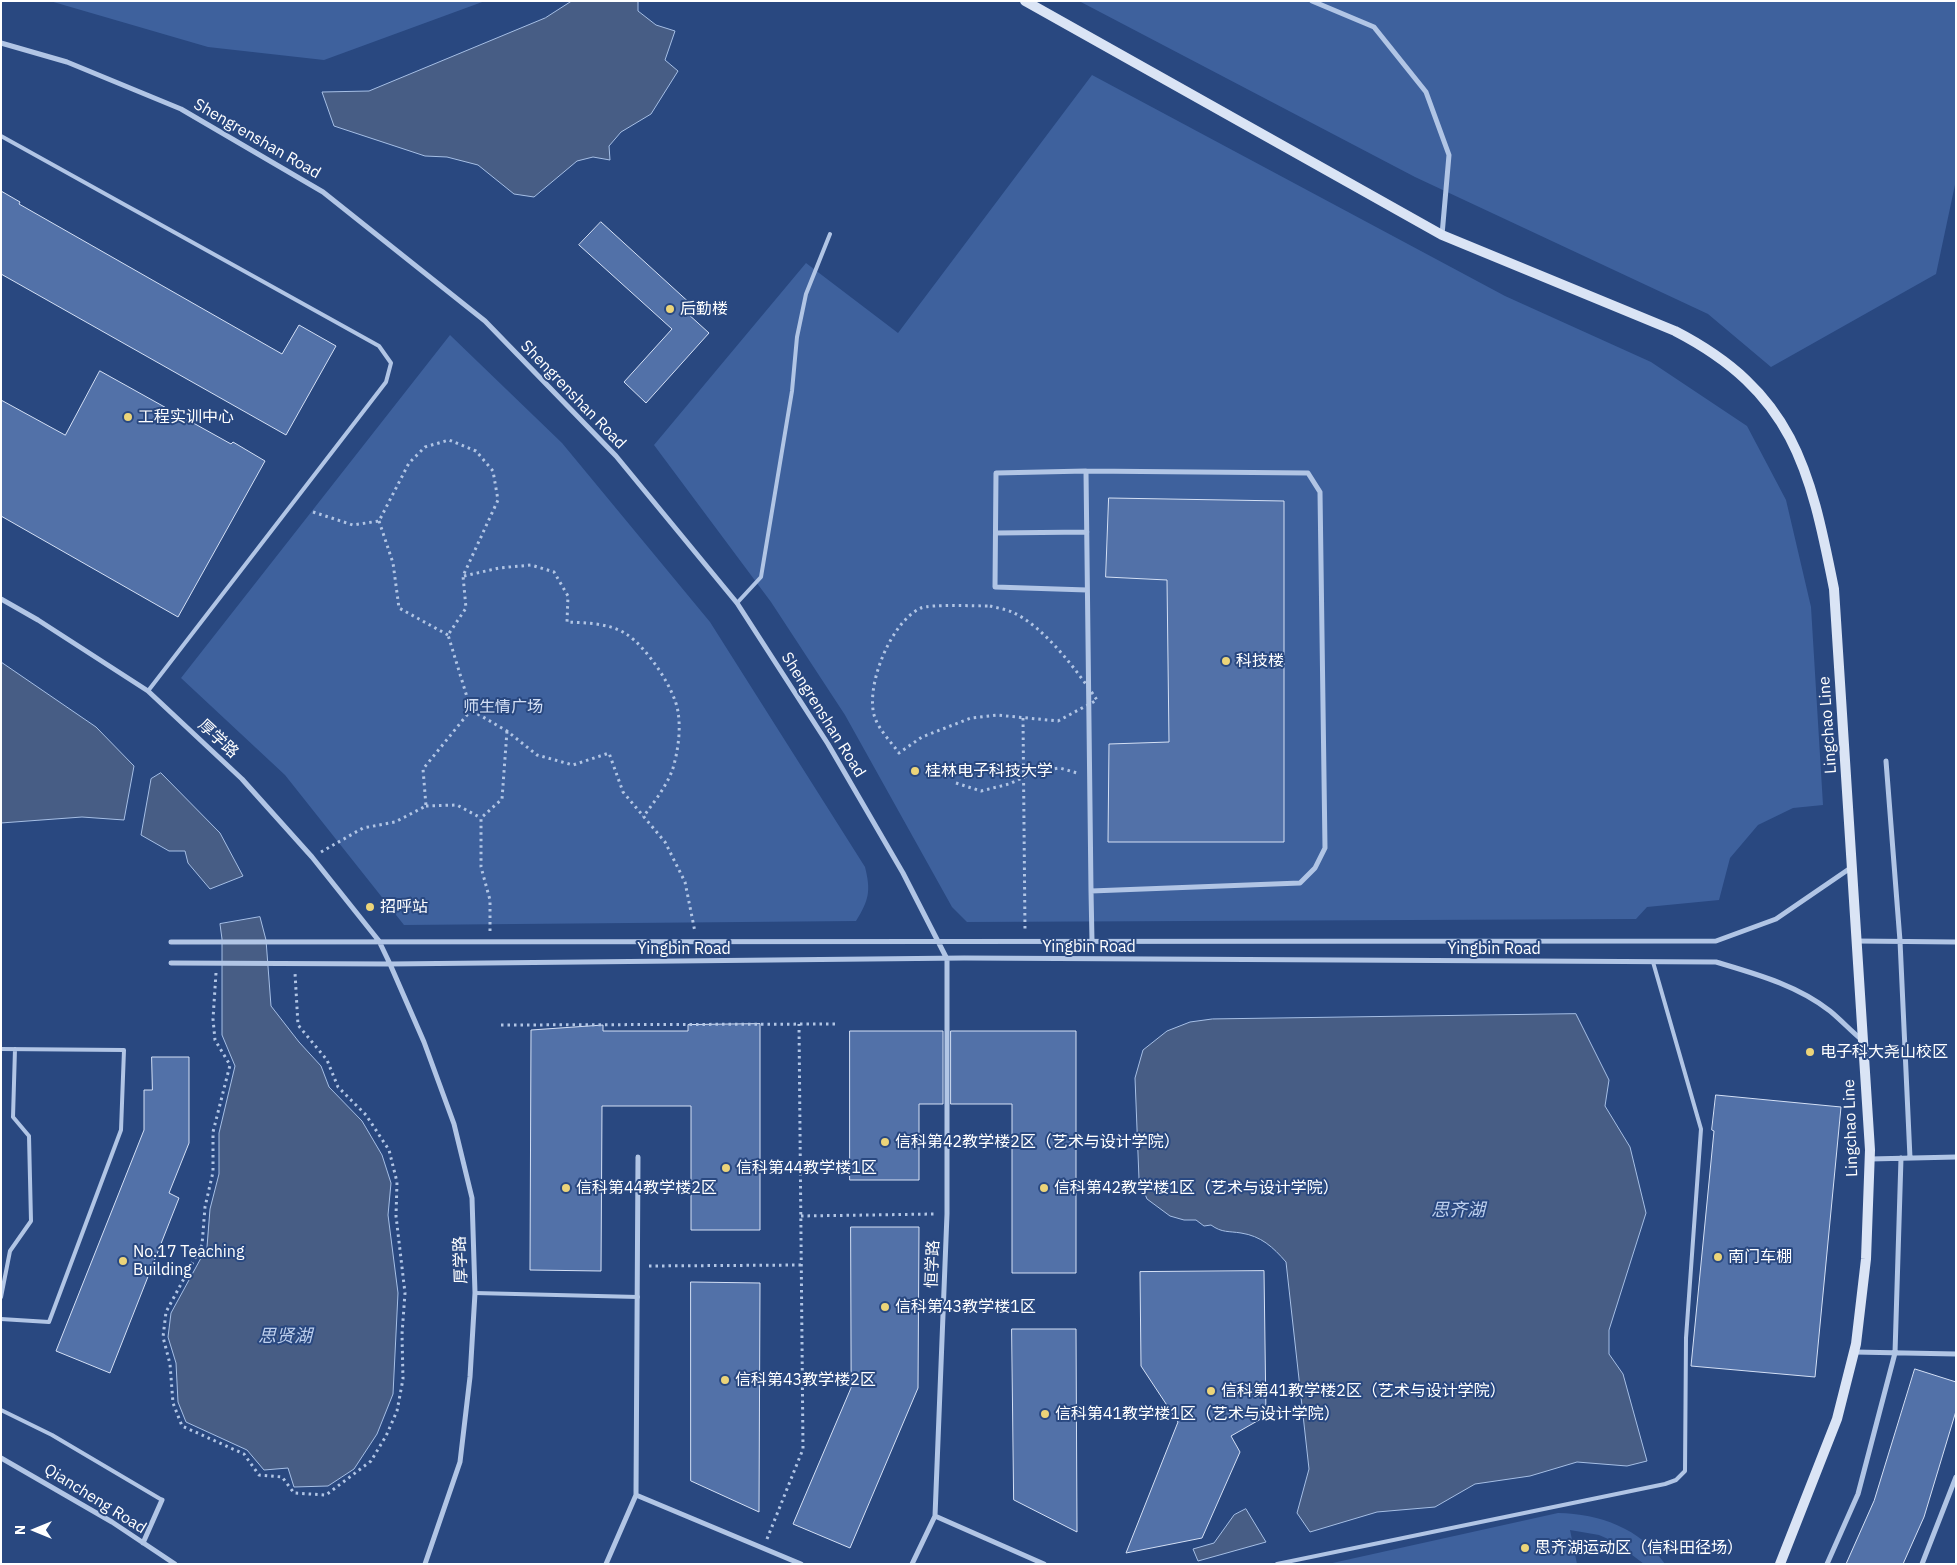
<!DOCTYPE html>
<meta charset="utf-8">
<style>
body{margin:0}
#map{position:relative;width:1957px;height:1565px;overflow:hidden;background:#294880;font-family:"IBM Plex Sans",sans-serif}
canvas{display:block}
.frame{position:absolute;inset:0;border:2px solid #fff;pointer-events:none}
.north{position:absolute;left:10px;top:1505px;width:50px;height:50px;-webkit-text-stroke:4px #294880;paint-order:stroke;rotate:270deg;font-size:14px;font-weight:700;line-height:20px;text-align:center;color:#fff}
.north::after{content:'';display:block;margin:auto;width:18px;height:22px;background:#fff;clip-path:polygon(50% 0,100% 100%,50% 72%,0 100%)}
</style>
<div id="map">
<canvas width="1957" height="1565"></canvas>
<div class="frame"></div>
<div class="north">N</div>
</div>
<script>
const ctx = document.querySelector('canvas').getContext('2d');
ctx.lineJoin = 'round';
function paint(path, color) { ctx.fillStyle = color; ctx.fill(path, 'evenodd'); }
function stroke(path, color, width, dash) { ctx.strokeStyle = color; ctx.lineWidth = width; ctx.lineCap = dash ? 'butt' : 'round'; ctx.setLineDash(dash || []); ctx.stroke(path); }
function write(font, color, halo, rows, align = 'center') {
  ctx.font = font + ' "IBM Plex Sans","Noto Sans SC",sans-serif'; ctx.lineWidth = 4; ctx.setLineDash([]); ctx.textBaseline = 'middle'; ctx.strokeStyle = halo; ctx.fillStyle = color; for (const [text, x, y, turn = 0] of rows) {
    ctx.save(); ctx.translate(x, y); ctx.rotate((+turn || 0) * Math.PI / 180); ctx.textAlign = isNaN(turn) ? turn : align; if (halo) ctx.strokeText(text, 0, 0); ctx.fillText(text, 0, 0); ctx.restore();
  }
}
paint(new Path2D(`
 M50,1h435l-161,59 -116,-13z
 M1079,1h877v179l-20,94 -165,93 -63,-53 -293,-137z
 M1092,75l413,221 146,66 96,64 39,74 25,107 12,198 -30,3 -35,17 -28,33 -11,42 -72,7 -11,12 -669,3 -15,-15 -107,-192 -74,-113 -117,-157 152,-182 92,70z
 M450,335l112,108 148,179 155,245c6,24 4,33 -9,54l-452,4 -119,-150 -104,-97z
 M1558,1513c42,1 82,15 107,51h-21l-29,-22 -16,-7 -29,-5 7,34h-249z`), '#3e619d');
const water = new Path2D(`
 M572,1h66v10l18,14 19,6 -10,29 13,11 -27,43 -30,18 -12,14 1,14 -17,-3 -16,4 -43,36 -20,-3 -36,-29 -31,-8 -22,-1 -91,-30 -12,-34 47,-1 176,-73z
 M1,662l95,65 38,39 -10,54 -42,-3 -81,6z
 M161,773l59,60 23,43 -33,13 -22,-26 -3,-12h-16l-28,-16 10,-56z
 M260,917l6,23 5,66 28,36 22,24 8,21 33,34 20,34 9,28 -3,32 10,78 -5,101 -16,40 -23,35 -26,17 -34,1 -6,-19 -24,2 -17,-20 -61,-28 -8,-20 -2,-39 -8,-26 3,-24 36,-66 3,-38 9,-35v-41l16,-67 -13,-31v-96l-2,-15z
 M1576,1014l33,66 -4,26 25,41 16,66 -37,117v24l14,20 24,87 -20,5 -50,-4 -47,14 -55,8 -40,23 -58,5 -67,20 -13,-19 12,-44 -23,-207c-13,-15 -25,-26 -45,-29 -12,-2 -19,0 -30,-8l-7,1 -8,-6h-12l-14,-4 -23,-17 -8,-20 -4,-101 8,-28 24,-19 23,-9 22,-3z
 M1246,1509l20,33 -68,19 -5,-12 21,-6 20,-28z`);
paint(water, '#475d85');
stroke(water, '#a6bfe5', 1);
const building = new Path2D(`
 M1,191l19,11 -1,2 263,150 17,-29 37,21 -50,89 -285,-161z
 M601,222l92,84 -6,7 22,20 -63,70 -22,-21 48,-53 -93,-84z
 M100,371l131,73 2,-2 32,19 -87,156 -177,-101v-116l64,35z
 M1109,498l175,3v341h-176l1,-98 60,-2 -2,-162 -61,-3z
 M760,1024v206h-69v-124h-89l-1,165 -71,-1 1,-240 72,-5v6h85v-6z
 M850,1031h93v73h-24v76h-69z
 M951,1031h125v242h-64v-169h-61z
 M152,1057h37v86l-20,50 10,5 -69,175 -54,-22 88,-221v-40h8z
 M1716,1095l125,12 -26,270 -124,-11 23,-235 -2,-1z
 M851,1227h68l-1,161 -68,160 -57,-24 58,-136z
 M1264,1271l2,145 -35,20 9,16 -38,86 -76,15 52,-131 -37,-56 -1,-94z
 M691,1282l69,1 -1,229 -68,-31z
 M1012,1329h64l1,203 -63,-32z
 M1915,1369l41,13v29l-32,106 -21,47h-57l28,-63z`);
paint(building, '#5271a8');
stroke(building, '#d4e0f5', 1);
stroke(new Path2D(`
 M313,512l40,13 26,-4 30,-58 16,-16 24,-7 27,11 17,20 5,29 -35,76 3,32 -18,27 23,75 36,21 30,24 36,10 36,-12 14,39 42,50 20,40 10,50
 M379,521l14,42 6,45 49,27
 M464,576l35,-8 32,-3 23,7 14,24 -1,26c19,1 43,1 59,12 20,12 49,55 52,78 3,18 0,39 -5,56 -6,18 -19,34 -30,49
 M990,606c7,2 15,3 22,6 32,14 66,60 85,88l-39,21 -61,-6 -26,3 -49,19 -23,16c-8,-11 -19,-22 -24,-35 -11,-30 16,-97 46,-110 9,-4 55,-2 69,-2z
 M1023,718l2,213
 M956,783l25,8 28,-7 28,-13 23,-3 17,5
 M426,806l31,-1 24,13
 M321,852l42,-24 32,-6 31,-16 -3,-37 48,-59
 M490,931v-31l-9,-33v-49l21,-19 5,-68
 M216,973l-3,46 2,21 15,25 -17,67v40l-8,35 -3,38 -36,67 -3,25 7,27 3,39 9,23 62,28 15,21 23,2 12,16 32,2 45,-34 15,-25 11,-25 6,-32 -1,-45 3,-41 -9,-77 1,-34 -8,-32 -23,-35 -28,-28 -11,-27 -29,-35 -3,-52
 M501,1025l335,-1
 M801,1216l134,-2
 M649,1266l152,-1
 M767,1539l36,-90 -4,-425`), '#b1c5e5', 3, [2.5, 4]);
stroke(new Path2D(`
 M1,136l378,210 12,17 -5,19 -238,309
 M737,603l24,-26 31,-186 5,-54 9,-43 24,-60
 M1,1049l123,1 -3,80 -72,192 -48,-3
 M475,1293l163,4
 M1,1297l9,-46 21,-30 -2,-85 -16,-19 2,-68
 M1,1410l51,25 110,65
 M1277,1564l388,-80 11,-4 9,-9 1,-133 15,-209 -48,-167`), '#b1c5e5', 4);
stroke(new Path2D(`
 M1312,1l62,26 52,65 23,63 -7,80
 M1,43l66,19 114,47 142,83 162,129 131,135 121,147 91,141 75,129 44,86v255l-12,302 -23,48
 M1086,471l-90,2 -1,114 92,3
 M996,533l91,-1
 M1,599l37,21 110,71 94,88 70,78 67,84 11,23 34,78 30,82 18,74 3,95 -5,84 -10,85 -35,102
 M1886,761l14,180 10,217
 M1091,891l209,-8 15,-15 10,-20 -5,-356 -12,-19 -222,-2 5,420 1,50
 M1856,941l100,1
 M171,942l1545,-1 60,-22 76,-52
 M171,963l219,1 574,-6 752,4c40,12 81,23 114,49 11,9 21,20 32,29
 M638,1157l-2,338 165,69
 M1870,1159l86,-2
 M1854,1352l102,2
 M1,1458l111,64 63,42
 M935,1516l109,48
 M143,1543l19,-43
 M606,1564l30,-69
 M1827,1564l31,-70 37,-141 6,-195
 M1922,1564l34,-87`), '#b1c5e5', 5);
stroke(new Path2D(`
 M1025,1l417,234 233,96c118,61 135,137 159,258l36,561 -4,109 -10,85 -19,75 -57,145`), '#dae4f5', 10);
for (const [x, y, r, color] of [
 [670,309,5,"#ecd479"],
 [128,417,5,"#ecd479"],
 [1226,661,5,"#ecd479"],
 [915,771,5,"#ecd479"],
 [370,907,5,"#ecd479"],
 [1810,1052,5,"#ecd479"],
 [885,1142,5,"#ecd479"],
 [726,1168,5,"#ecd479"],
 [566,1188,5,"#ecd479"],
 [1044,1188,5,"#ecd479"],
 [1718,1257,5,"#ecd479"],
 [123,1261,5,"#ecd479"],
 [885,1307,5,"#ecd479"],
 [725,1380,5,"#ecd479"],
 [1211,1391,5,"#ecd479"],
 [1045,1414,5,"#ecd479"],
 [1525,1548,5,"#ecd479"]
]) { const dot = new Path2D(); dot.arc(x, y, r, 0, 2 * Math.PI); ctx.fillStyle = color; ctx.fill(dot); stroke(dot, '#294880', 2); }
write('16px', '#fff', '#294880', [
 ["Shengrenshan Road",257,139,30],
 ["Shengrenshan Road",573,395,46],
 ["Shengrenshan Road",823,715,58],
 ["Lingchao Line",1828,725,-94],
 ["厚学路",218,739,43],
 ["Yingbin Road",1089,947],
 ["Yingbin Road",684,949],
 ["Yingbin Road",1494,949],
 ["Lingchao Line",1851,1128,-92],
 ["厚学路",461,1260,-92],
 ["恒学路",933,1264,-88],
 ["Qiancheng Road",95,1499,32]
]);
write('16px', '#fff', '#294880', [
 ["后勤楼",680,309],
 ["工程实训中心",138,417],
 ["科技楼",1236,661],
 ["桂林电子科技大学",925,771],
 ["招呼站",380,907],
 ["电子科大尧山校区",1820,1052],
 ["信科第42教学楼2区（艺术与设计学院）",895,1142],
 ["信科第44教学楼1区",736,1168],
 ["信科第44教学楼2区",576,1188],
 ["信科第42教学楼1区（艺术与设计学院）",1054,1188],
 ["No.17 Teaching",133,1252],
 ["Building",133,1270],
 ["南门车棚",1728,1257],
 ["信科第43教学楼1区",895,1307],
 ["信科第43教学楼2区",735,1380],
 ["信科第41教学楼2区（艺术与设计学院）",1221,1391],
 ["信科第41教学楼1区（艺术与设计学院）",1055,1414],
 ["思齐湖运动区（信科田径场）",1535,1548]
], 'left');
write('16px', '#d4e0f5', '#294880', [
 ["师生情广场",503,707]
]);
write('italic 18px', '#bdcfed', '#294880', [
 ["思齐湖",1458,1211],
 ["思贤湖",285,1337]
]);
</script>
